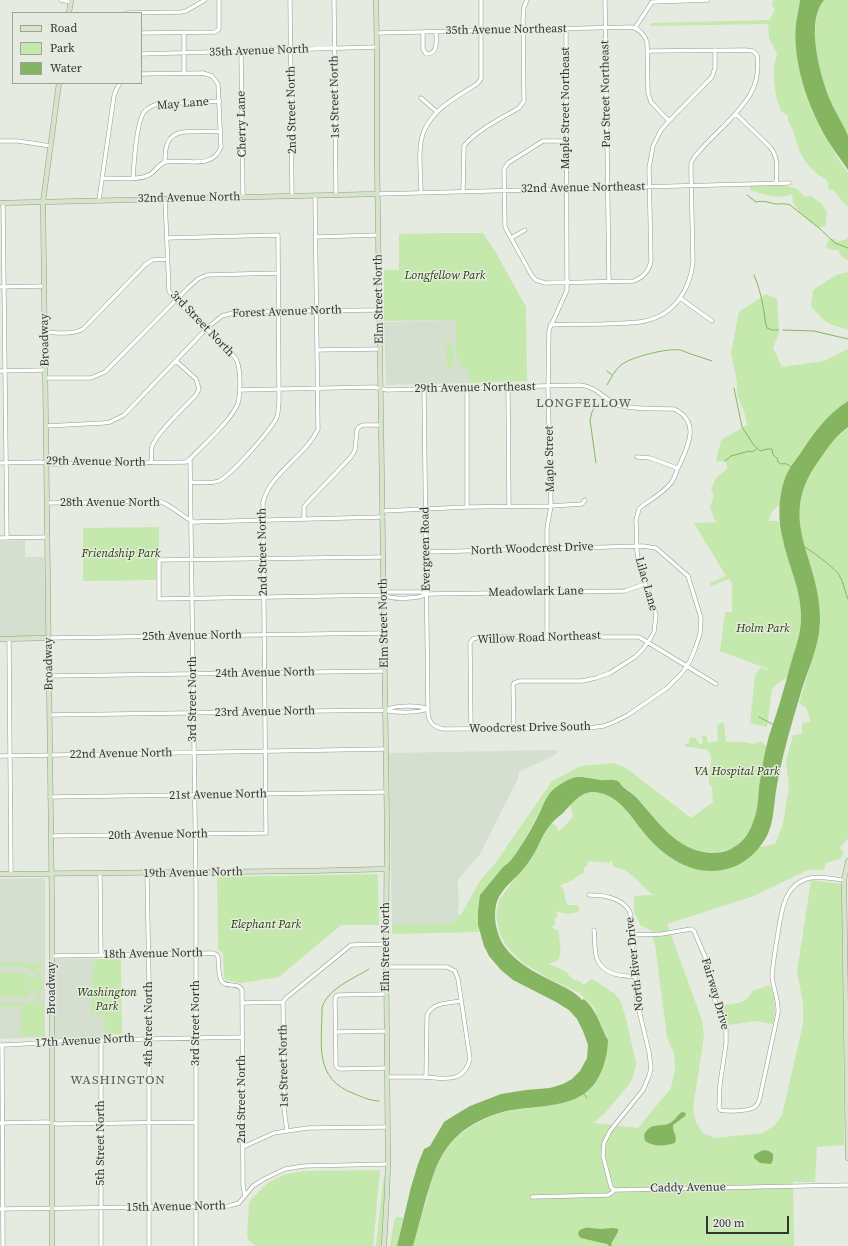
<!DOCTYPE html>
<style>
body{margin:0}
#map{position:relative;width:848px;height:1246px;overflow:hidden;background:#e5ebe1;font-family:"Source Serif 4",serif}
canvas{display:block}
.legend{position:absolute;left:12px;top:12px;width:130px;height:72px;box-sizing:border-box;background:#e5ebe1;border:1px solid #9da29b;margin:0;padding:5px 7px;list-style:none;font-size:12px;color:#323431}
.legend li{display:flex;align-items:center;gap:8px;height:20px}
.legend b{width:20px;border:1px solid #9da29b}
.scale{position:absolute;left:706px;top:1216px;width:83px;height:18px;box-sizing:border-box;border:2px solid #323431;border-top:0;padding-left:5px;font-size:12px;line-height:14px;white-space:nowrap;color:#323431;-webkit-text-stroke:3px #e5ebe1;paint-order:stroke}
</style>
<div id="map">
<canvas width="848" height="1246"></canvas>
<ul class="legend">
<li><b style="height:5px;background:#d6e4ca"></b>Road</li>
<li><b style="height:11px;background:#c5e8ad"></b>Park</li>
<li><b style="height:11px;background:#86b562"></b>Water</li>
</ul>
<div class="scale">200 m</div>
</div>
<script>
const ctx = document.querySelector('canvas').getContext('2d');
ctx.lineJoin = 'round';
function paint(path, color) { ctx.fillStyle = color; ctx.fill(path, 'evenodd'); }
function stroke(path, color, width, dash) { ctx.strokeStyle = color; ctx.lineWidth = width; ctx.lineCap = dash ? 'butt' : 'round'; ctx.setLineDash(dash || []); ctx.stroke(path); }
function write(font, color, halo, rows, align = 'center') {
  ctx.font = font + ' "Source Serif 4",serif'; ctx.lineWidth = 3; ctx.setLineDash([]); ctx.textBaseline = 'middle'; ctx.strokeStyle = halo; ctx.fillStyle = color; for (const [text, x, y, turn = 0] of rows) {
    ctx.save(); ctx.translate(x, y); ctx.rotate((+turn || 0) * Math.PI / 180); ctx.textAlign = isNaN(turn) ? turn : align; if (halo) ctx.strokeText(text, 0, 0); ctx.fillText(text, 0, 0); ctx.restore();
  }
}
paint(new Path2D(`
 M456,320l1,36 4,9 7,6 2,12 -84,2 -2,-63z
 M25,540v17h19l2,78 -2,2 -44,1v-97z
 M557,750v4l-38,18 -1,7 -38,75 -22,26 1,45h-67l-3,-172z
 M45,878v159l-45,2v-160z
 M56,958l41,1 -4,7 1,27h-3v21l14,1v22l-50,1 -1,-2 -1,-75z`), '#d5dfcf');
paint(new Path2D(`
 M773,0h27l-4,25v25l5,25 6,21 12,27 21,39 8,11v34l-6,-6 -8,-11h-5l-2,-10c-11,-5 -22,-17 -27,-28 -3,-6 -4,-14 -7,-21 -2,-7 -5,-7 -5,-15l-7,-5 -4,-11 -3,-18v-14l3,-14 -8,-16 -1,-14 -117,2v-3l118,-3 6,-10 -3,-6z
 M824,0h24v137c-18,-35 -38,-73 -32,-114 1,-8 2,-17 8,-23z
 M750,186h37l11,3 6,8 7,-1 11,8 5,9 -2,13 -7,2c-12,-11 -25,-17 -26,-34 -14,6 -29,0 -42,-4z
 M443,233h40l12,18 31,56 1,74 -57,2 -2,-12 -7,-6 -4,-8 -1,-9v-28l-72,1v-51h15v-36z
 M848,236v25l-7,-5 -3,-6h-8l-4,-4 3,-7h6l1,3 11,-3z
 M848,272v57c-21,-4 -24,-8 -37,-23l2,-16 23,-15z
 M766,294l11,5 2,34 -6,15 9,19 42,-6 24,-12v52c-21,13 -35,33 -48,53 -6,8 -12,17 -16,26 -2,8 -3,17 -4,25 -7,4 -10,8 -11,16h10l4,19 15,46 2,17 1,17 -3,19 -10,37 -16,12 -5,39 -17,-4 5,-47 6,-9 7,4v-2l-48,-18 5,-39h7v-29l-3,-4 -18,7 -1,-3 16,-7 -32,-53 24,-1 -3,-1 -5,-14 4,-12 -3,-6 5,-11 11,-9 -1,-7 -10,-1 5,-21 26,-15 -3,-14 -7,-16v-14l-6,-28 8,-41z
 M447,341h4l1,6h2v20h-7l-1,-18 1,-2z
 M848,427v411l-9,11 -49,1 50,-1 4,3 -3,6 -15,5 -2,7h-16l-54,26 -87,28 35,96 2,16 -11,72 3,14 7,11 12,5 48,-5 12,-8 7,-10 21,-91v-21l-6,-31 14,-92 31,4 2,261 -27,2 -2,35h-22l1,64h-381c4,-15 8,-29 13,-44 3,-11 4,-22 9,-32 12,-31 39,-50 70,-58 18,-4 36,-5 54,-8l49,-65 -13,-27 1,-2 -16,-17 -30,-14 -27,-16 -13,-13 -5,-6 -6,-13 -3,-16 3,-15 33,-44 19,-33c5,2 6,3 7,8 7,-4 10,-10 16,-15l-3,-5v-7l9,-8 9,-4 11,1 13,4 10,9 24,30 16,15 81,10 16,-14 15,-3 8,-20 6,-38 -3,-25 7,-26 9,-1v-11l9,-1 -5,-14 -7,-5 16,-53 5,-25 -14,-73 -5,-20 -2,-19 1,-13 6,-20 7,-12 14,-20zM611,860l3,7c17,2 26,18 39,28l-19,1v17l7,13 10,4 4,15 12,92 7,16 1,16 -4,19 -33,40 -44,-5 12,-11 24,-29 3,-6 3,-13 -1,-6 -9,-39 -5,-17 -6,-8 -21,-14 -3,-1 -7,6 -3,-3 -7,-2 -9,-9 -9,-4 -8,-3c2,-1 5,-1 7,-2 9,-4 4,-21 4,-29l-2,-3 -5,-2v-1l3,-3v-4l-2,-2 5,-1 -2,-6c7,3 16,4 23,0l-1,-5 -2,-1h-9l-4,-16 -3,-4c9,-1 15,-8 24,-12v-5l3,-3 1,-4 22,2z
 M159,527v31l-3,1v21l-73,1v-53z
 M721,723h3l2,19h17l10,2 8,-3 6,6 -8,40 -2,24 -4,11 -4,10 -8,9 -7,7 -9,3 -10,2 -10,-1 -11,-2 -13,-7 -13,-10 -16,-15 -16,-22 -15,-11 -16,-5 -4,1 -15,-4 -18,5 -18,11 -2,5 -4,4 -3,7 -21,39 -13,17 -29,60 1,7 -87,2v-9l59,-1 11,-11 19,-34 13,-14 58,-84 29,-15 33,-3 12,5 65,50 22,-16 -1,-16 -3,-2c0,-5 0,-10 1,-15 1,-8 3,-12 -2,-19l-17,-3h-6v-3l4,-1v-4l4,-2 3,1 3,6 4,-1 -1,-7 4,-1 2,8 10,-2 -1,-16z
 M378,874l1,51h-38l-62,52 -38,6 -15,-3 -2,-3 -1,-24 -5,-4 -1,-72z
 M97,959h24l1,75 -17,1v-20h-14v-22h2v-27z
 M0,963h42v4h-6c9,11 9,29 -4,38l12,-2v33l-24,-1 1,-26 6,-3 -27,1v-4h28l2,-2h-18h19l4,-3 3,-7h-8v-13h8c-6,-16 -24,-11 -38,-11z
 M0,973h29v24h-29z
 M770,985c6,15 6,23 3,39l-18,-3 -26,4 -4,-10 -5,-9c14,-4 26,0 32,-15z
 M380,1170l-7,76h-117l-8,-6 -1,-5 2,-33 18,-19 19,-9 16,-3z
 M385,1175l-2,71h-7l7,-65z
 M396,1217l7,1 -6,28h-7l4,-25z`), '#c5e8ad');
paint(new Path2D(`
 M800,0h24c-19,22 -4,76 6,100 5,12 14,25 18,36 0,7 0,26 0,34 -5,-8 -11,-15 -16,-23 -22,-34 -40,-82 -36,-123 1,-8 3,-16 4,-24z
 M848,401v26c-11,8 -20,20 -28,32 -47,62 2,99 0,163 -1,27 -14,51 -21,77 -9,30 -18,61 -23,92 -3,20 -2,38 -15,54 -8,12 -24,23 -39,25 -30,6 -59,-14 -77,-36 -15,-18 -27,-42 -54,-42 -12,1 -21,14 -29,22 -4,3 -8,6 -11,10 -8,9 -12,22 -19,33 -4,6 -9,13 -14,18 -9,9 -19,17 -22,30 -3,14 1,30 8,41 12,17 32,27 50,36 10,5 20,9 28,18l2,-1c11,10 14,20 20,33 1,3 3,6 4,8 0,4 -1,9 -1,12 -10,53 -44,52 -88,57 -19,2 -40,10 -56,22 -25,21 -29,41 -38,71 -4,15 -8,29 -12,44h-16l14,-59 7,-23 6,-15 6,-3 14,-24 6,-4 20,-12 31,-12 25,-4 24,-2 13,-4 9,-5 8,-8 7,-13 1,-13 -5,-14 -6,-12 -8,-9 -13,-8 -43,-22 -12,-10 -12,-14 -5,-10 -6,-21v-14l2,-16 24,-29c6,-3 9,-9 13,-14 9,-13 17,-28 24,-42 2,-6 5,-12 9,-17 4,-6 17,-13 23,-15 7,-3 20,1 27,2 6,1 13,-2 19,2 1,1 2,2 2,3 5,5 11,8 16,13 20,23 40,53 74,55 7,0 17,-1 23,-6 9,-5 16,-15 19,-25 5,-11 5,-23 6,-35 3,-17 5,-34 10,-51 2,-6 4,-12 6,-18 7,-21 12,-41 18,-62 4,-12 8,-25 8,-39 0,-29 -12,-49 -18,-77 -5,-18 -5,-40 1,-59 3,-10 10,-19 16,-27 13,-20 27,-40 48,-53z
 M682,1112l4,1 -1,3 -12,9c-1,7 5,10 2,18 -10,3 -21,4 -30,-2l-1,-6c7,-14 16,-7 26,-12 5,-2 7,-8 12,-11z
 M765,1150l4,1 4,3v6l-2,4 -11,-1 -6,-5v-3l7,-4z
 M585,1228c5,-1 11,1 16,1 6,0 11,-2 17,0v3l-6,10 -1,3 2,1h-4l-2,-2 -26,-6 -2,-2c-2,-5 1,-7 6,-8z`), '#86b562');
stroke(new Path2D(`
 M747,195l9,7c8,-2 13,1 20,2 5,0 9,-1 14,1l29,23 16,15 13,5
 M754,275c4,9 7,20 9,31 2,7 1,15 4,22l5,2h6
 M783,330l31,1 34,8
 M607,371l5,4
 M607,385c4,-7 8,-15 14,-20 10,-8 46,-17 59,-15 5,1 9,4 14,5 6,2 12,4 18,6
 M734,388l8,39 11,17 7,7 7,-2h5l1,6 4,3 1,4 3,2c4,-1 7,0 10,3
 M596,404l-4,8 -2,8 6,43
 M725,461l6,-5 18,-5 3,1 6,-4
 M804,547c6,2 33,23 35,28 5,7 5,16 9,24
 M759,717l15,8
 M369,969c-16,10 -42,20 -47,39 0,36 -9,71 33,86 7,3 16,7 24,7
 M583,1093l4,5`), '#86b562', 1);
const street = new Path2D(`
 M61,0l10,2
 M290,0l2,195
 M334,0l2,195
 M605,0l4,282
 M127,13l55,-1 4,-1 19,-11
 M635,28l17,-26 56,-2
 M184,32v41
 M423,32v17l3,5c13,0 10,-13 10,-22
 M141,33l74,-1 4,-3v-29
 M377,33l255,-6c7,2 13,8 15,15l1,51 3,9 18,19
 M241,52l2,145
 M141,54l236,-7
 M421,98l16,14
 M736,114l34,33c9,11 7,23 6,37
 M0,141h18l33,5
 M566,141h-23l-35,22 -4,6 1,58 27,49 4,4 9,3 89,-2c10,-4 15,-10 17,-20l-2,-93 4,-22 8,-16 8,-9 43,-44 3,-9v-18
 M165,162c0,-14 1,-27 18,-30l37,-1
 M103,178c12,0 35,3 46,-3 6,-3 10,-11 16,-13 19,-4 47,9 56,-15l-3,-63 -6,-8 -9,-3 -62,1
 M133,178c1,-15 3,-55 11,-66 4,-4 9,-7 14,-8l62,-3
 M463,191l1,-45c10,-14 39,-29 55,-38l5,-7 -1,-82 1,-12 3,-7
 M421,192c0,-18 -4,-45 3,-61 10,-23 34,-35 53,-47l4,-5v-79
 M377,194l412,-11
 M165,199l4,92c9,14 24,25 36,36 8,8 28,25 32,34 3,8 3,16 3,24 -1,6 0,12 -2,18 -6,17 -35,42 -48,56l6,428v359
 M99,200l15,-104 2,-6 4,-7
 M3,203l4,335
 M315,237l63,-2
 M167,238l111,-3 1,166c-1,6 0,12 -3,18 -7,13 -44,55 -57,62 -7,3 -20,1 -28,1
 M511,238l14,-8
 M0,287l44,-1
 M680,298l32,23
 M550,325c18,-1 35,-1 52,-1 14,-1 29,0 43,-3 29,-6 45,-31 48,-59l-2,-88v-11l4,-7c9,-10 18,-20 28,-29 21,-22 39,-39 34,-72l-4,-4 -8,-1 -94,1 -3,1
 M45,332c12,1 27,3 38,-3l62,-64 7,-5 15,-1
 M317,350l63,-1
 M0,371l45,-1
 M45,378h46l14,-6 83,-84 10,-9 9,-4 70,-2
 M508,387l1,119
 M424,389l4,325c1,9 6,13 15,15l146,-1 15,-2 10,-4 14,-7 39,-27 15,-15 8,-12 5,-12 5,-15 1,-16 -13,-42 -32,-28 -13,-2 -216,6
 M467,389v118
 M239,390l135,-3 13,3 193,-5c18,2 23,14 38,20 15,5 40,3 56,4 27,13 14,37 5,57 -3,5 -4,12 -8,17 -8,10 -19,16 -29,23l-3,3 -3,11 1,32 2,12 17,51 -2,17 -4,7 -7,10 -8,8 -25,16 -14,5 -14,3h-62l-6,2 -1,3 1,43
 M46,426l57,-3 7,-1 14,-7 83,-87 15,-12 11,-3 45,-2 102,-1
 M637,457l13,1 27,10
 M0,463l40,-1 12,2 134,-2 4,-3
 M151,463c1,-5 0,-11 1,-16 3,-13 34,-41 44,-52l3,-6 -3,-10 -20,-18
 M47,503l111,-2c14,3 23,16 36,21l189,-5
 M383,511l84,-4 84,-1 31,-2 3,-4
 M304,519v-12l3,-4 44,-46 4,-7 2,-20 2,-3 4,-2h18
 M0,538l47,-1
 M383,557l-224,3v39l225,-4c8,5 34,4 43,-1l198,-3 20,-7
 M384,595l4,-3h34l5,2
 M547,637v-109l4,-22 -3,-116 1,-60 18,-40 -1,-262
 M48,638l336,-5
 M9,639l2,235
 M49,676l335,-5
 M385,710c9,-5 34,-5 43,-1
 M49,715l336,-5c10,3 33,3 43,-1
 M471,729l-1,-86 3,-4 7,-2h159l77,47
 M0,756l386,-7
 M50,797l336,-5
 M51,836l215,-3 -3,-331c8,-30 42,-45 55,-73l-3,-234
 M147,873l2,110v263
 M100,874l1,81
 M589,895c14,0 33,2 41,17l7,90 12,50 2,16 -2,8 -6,14 -33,41 -6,12 -1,13 8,31 2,2
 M594,930c1,9 0,20 3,29 6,15 24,18 38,17
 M632,935l30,-1 29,-5 3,2 12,28 8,38 2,7 7,12 3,13v15l-6,40 -1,23 1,3c7,2 26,1 33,-2 4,-2 6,-6 7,-11l18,-84c1,-14 -5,-24 -6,-37 1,-13 3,-25 5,-37 4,-23 5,-55 33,-61 10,-2 23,1 34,2
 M52,956l161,-3 4,2 1,2c1,7 0,17 3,23 4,9 17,1 21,10l1,196 2,9
 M386,967h61l8,4 3,8 12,80c-7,27 -28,18 -49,18 -11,0 -23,0 -34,0
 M386,994l-47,1 -3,1 -1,4 1,66 2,2 3,1 46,-1
 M283,1002l1,106 3,23
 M283,1002l3,-4 65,-53 35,-1
 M242,1003l41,-1
 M335,1032l52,-1
 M101,1040v206
 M0,1045c19,-1 37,-1 56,-4l186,-4
 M2,1045l1,201
 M426,1077l1,-62c6,-13 22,-12 34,-14
 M0,1123l47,-1 10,2 139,-2
 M243,1147l31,-14 13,-2 21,-3 80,-1
 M613,1189l3,1 232,-5
 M532,1197l76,-2 5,-3v-3
 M0,1209l229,-3 10,-3 14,-17 11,-7 21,-10 19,-3 84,-2`);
const secondary = new Path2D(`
 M376,0l1,56v105l2,125 8,543 -1,115 2,220 -1,29 -3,53
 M69,13l2,-13
 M0,203l377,-9
 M0,639l48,-1
 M848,861l-4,19 4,278
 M0,874l305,-3 82,-2
 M52,1246v-335l-9,-709 16,-119`);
stroke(street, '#939990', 4.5);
stroke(secondary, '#939990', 5.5);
stroke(street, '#fff', 3.5);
stroke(secondary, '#d6e4ca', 4.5);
write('12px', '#323431', '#e5ebe1', [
 ["35th Avenue Northeast",506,30,-1],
 ["35th Avenue North",259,51,-2],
 ["Par Street Northeast",606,94,-91],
 ["1st Street North",335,97,-91],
 ["May Lane",183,104,-5],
 ["Maple Street Northeast",566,108,-90],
 ["2nd Street North",292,110,-91],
 ["Cherry Lane",242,124,-91],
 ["32nd Avenue Northeast",583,188,-1],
 ["32nd Avenue North",189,198,-1],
 ["Elm Street North",379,299,-91],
 ["Forest Avenue North",287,312,-2],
 ["3rd Street North",202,324,46],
 ["Broadway",45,340,-91],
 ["29th Avenue Northeast",475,388,-1],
 ["Maple Street",550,459,-91],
 ["29th Avenue North",96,462,1],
 ["28th Avenue North",110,503],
 ["Evergreen Road",426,549,-91],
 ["North Woodcrest Drive",532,549,-2],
 ["2nd Street North",263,552,-91],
 ["Lilac Lane",646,584,74],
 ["Meadowlark Lane",536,592,-1],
 ["Elm Street North",384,623,-91],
 ["25th Avenue North",192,636,-1],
 ["Willow Road Northeast",539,638,-2],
 ["Broadway",49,664,-91],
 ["24th Avenue North",265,673,-1],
 ["3rd Street North",193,699,-90],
 ["23rd Avenue North",265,712,-1],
 ["Woodcrest Drive South",530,728,-1],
 ["22nd Avenue North",121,754,-1],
 ["21st Avenue North",218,795,-1],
 ["20th Avenue North",158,835,-1],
 ["19th Avenue North",193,873,-1],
 ["Elm Street North",386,947,-90],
 ["18th Avenue North",153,954,-1],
 ["North River Drive",635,964,-96],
 ["Broadway",52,988,-90],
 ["Fairway Drive",715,994,74],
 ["3rd Street North",196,1023,-90],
 ["4th Street North",149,1024,-90],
 ["17th Avenue North",85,1041,-3],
 ["1st Street North",284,1066,-91],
 ["2nd Street North",242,1099,-90],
 ["5th Street North",101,1143,-90],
 ["Caddy Avenue",688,1188,-1],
 ["15th Avenue North",176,1207,-1]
]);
write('italic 12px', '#244204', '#e5ebe1', [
 ["Longfellow Park",445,276],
 ["Friendship Park",121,554],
 ["Holm Park",763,629],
 ["VA Hospital Park",737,772],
 ["Elephant Park",266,925],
 ["Washington",107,993],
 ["Park",107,1007]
]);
ctx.letterSpacing = '1px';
write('13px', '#535850', '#e5ebe1', [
 ["LONGFELLOW",584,404],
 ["WASHINGTON",118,1081]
]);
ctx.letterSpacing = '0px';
</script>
